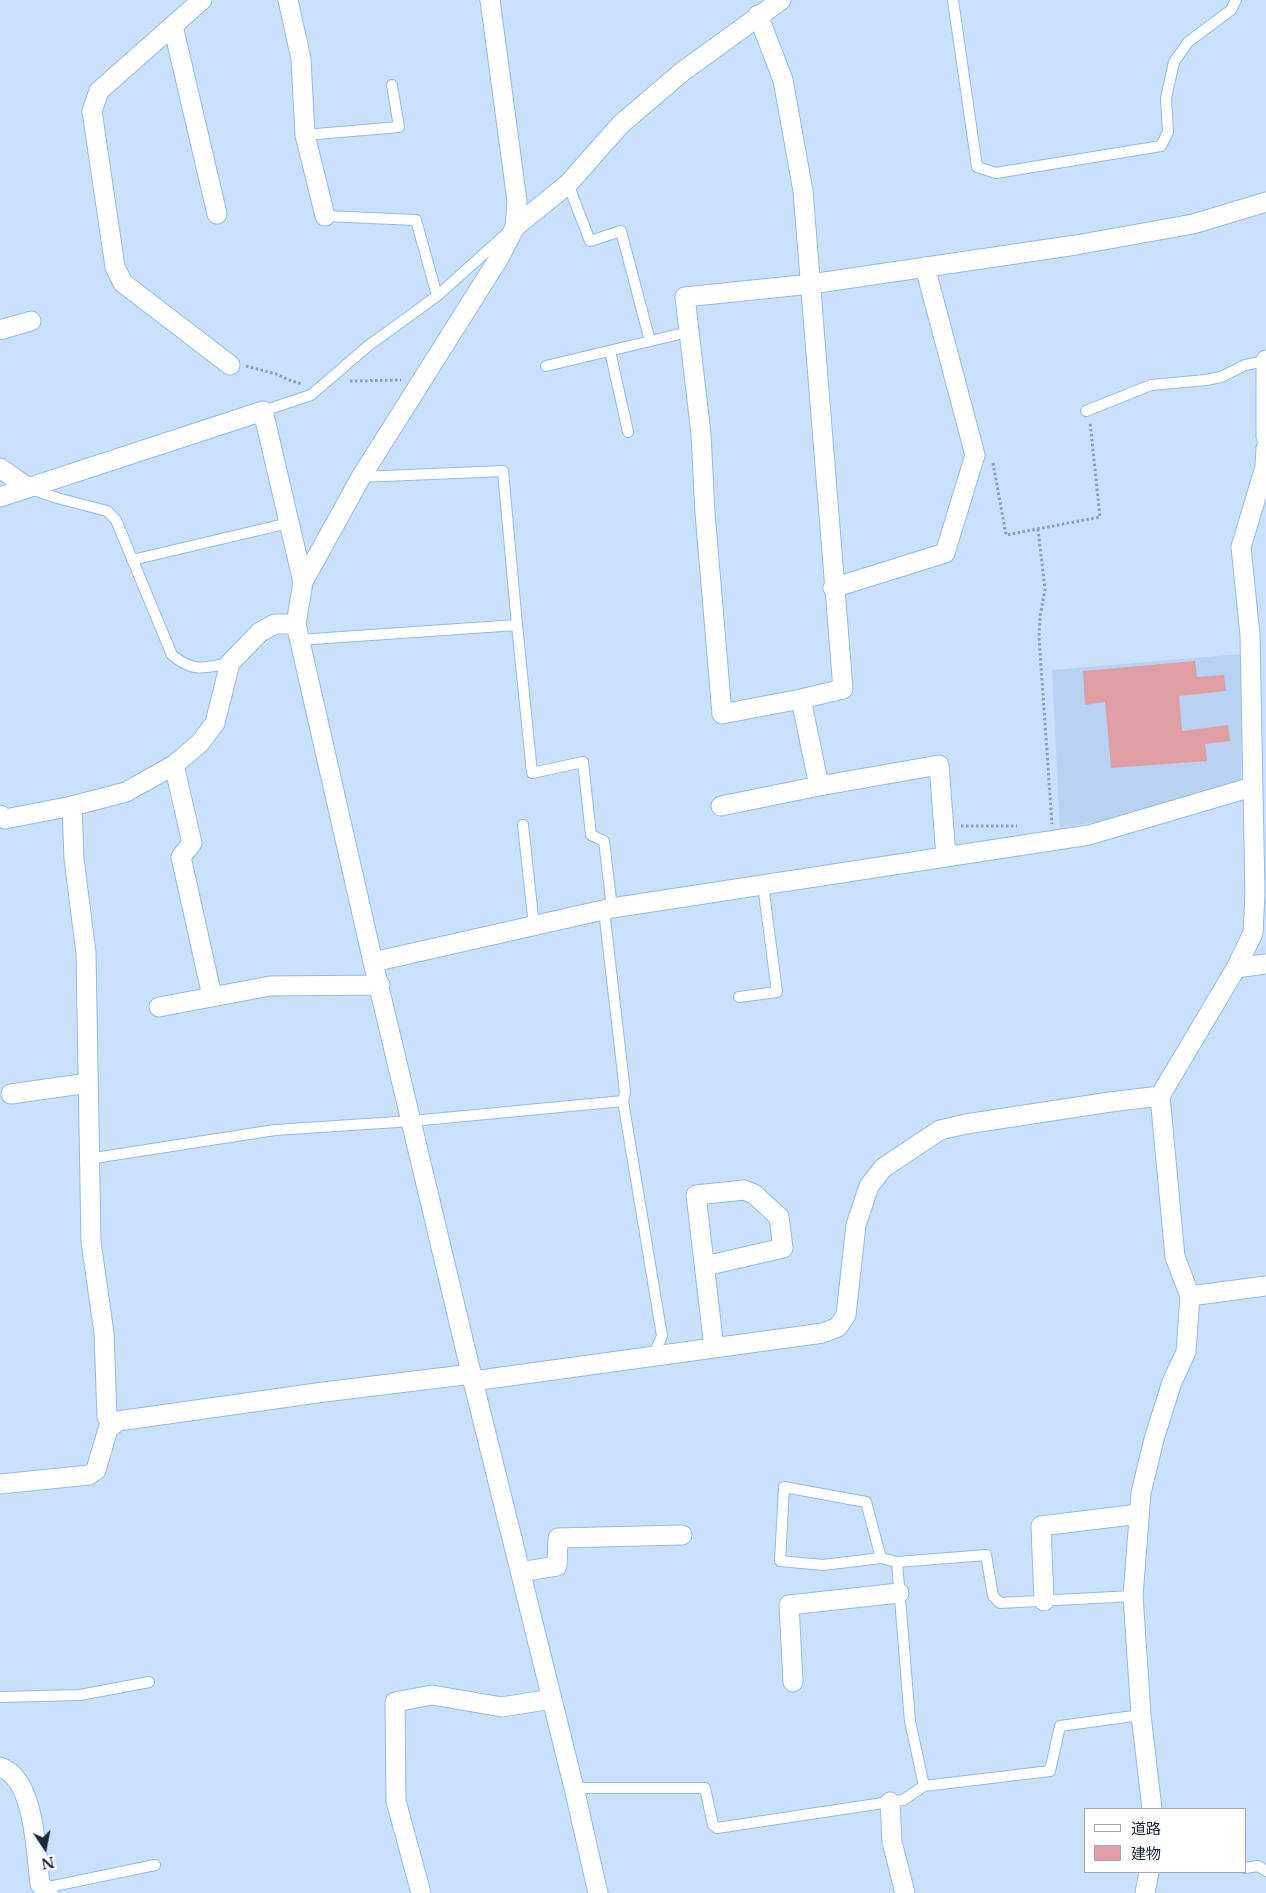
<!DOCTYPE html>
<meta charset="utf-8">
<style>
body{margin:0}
#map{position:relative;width:1266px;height:1893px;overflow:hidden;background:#cae1fd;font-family:"Libre Baskerville","Noto Sans JP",serif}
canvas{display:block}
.legend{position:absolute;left:1084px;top:1808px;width:162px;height:65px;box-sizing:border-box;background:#fff;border:1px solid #a3a9b0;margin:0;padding:6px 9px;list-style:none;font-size:15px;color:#1a2839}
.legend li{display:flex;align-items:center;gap:10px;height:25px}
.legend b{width:25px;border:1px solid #a3a9b0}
.north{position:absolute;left:20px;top:1823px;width:50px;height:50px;-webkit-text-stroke:4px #fff;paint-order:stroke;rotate:169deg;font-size:14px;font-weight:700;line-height:20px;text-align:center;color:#1a2839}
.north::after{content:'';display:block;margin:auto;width:18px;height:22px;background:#1a2839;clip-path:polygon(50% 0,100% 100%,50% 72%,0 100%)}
</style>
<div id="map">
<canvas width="1266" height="1893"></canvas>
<ul class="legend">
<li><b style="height:6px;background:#fff"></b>道路</li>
<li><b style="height:14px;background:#df9fa4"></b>建物</li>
</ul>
<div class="north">N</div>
</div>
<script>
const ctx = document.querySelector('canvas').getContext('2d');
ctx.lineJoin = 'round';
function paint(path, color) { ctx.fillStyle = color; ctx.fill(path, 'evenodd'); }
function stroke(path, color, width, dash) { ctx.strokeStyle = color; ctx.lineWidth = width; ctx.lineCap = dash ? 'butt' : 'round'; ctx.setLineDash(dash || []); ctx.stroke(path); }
paint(new Path2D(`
 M1241,654v129l-121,35 -60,10 -8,-158z`), '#b9d2f1');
paint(new Path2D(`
 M1195,661l2,16 27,-2 2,16 -47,5 3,35 46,-6 2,16 -25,3 2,17 -96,7 -6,-66 -20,3 -2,-34z`), '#df9fa4');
const service = new Path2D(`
 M953,0l24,167 19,6 165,-27 7,-14 -2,-34 8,-36 14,-20 43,-32 5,-10
 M305,135l94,-8 -7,-42
 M568,184l22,57 31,-10 29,110
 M325,216l91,4 21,76
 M610,351l18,81
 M546,366l142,-34
 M263,411l48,-16 57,-49 69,-50 69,-62
 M1086,411l65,-26 55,-5 15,-3 24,-12 21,-4
 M361,477l142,-6 14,154
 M31,489l26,9 50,13 9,9 56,135c22,18 32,13 58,8
 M132,560l157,-37
 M298,640l219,-15 15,148 51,-11 8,73 13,6 8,67
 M523,825l11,101
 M604,910l21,182 -2,9
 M739,997l38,-5 -14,-107
 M88,1159l187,-29 137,-9 211,-20 39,235 -10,22
 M881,1558l-58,7 -43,-4 4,-74 82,15 15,56 16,4 13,159 14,65
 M897,1562l89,-7 7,41 7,7 133,-7
 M0,1697l80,-2 69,-13
 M574,1788h131l8,37 4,3 186,-28 21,-14 126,-15 10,-45 81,-11
 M1245,1868l13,-2 8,5
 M44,1888l111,-23`);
const minor = new Path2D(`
 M202,0l-103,91 -7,20 23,156 8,16 107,82
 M288,0l13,59 4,76 20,81
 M490,0l27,201 -2,26 -16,31 -138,219 -58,105 -7,42 77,338 100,419 101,407 24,105
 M758,15l25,65 20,111 40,498 -42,10 -79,15 -17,-201 -4,-79 -16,-137 126,-13 265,-39 117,-21 73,-22
 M173,26l44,188
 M515,227l53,-43 53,-60 61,-52 99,-72
 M0,330l31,-9
 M1266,360v77
 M0,468l27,19
 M0,497l263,-86 40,171
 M833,588l112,-35 30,-98 -50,-188
 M174,765l18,78 -11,14 31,139
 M819,786l120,-21 7,92
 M72,806l2,53 12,94 5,289 13,91 3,84 5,9
 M721,806l98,-20 -18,-87
 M0,815l5,4 67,-13 54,-14 48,-27 26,-22 15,-20 15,-60 30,-31 15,-8h21
 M373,962l239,-54 477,-73 163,-48
 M1236,968l30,-4
 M159,1007l111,-21 110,-1
 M11,1094l77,-11
 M705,1266l78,-18 -4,-31 -25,-23 -10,-4 -48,5 18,153
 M1190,1296l76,-10
 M473,1381l350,-48 15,-6 8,-12 10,-90 13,-39 14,-18 57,-38 26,-6 144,-22 50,-6
 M0,1484l89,-9 7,-5 12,-41 10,-8 206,-29 148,-18
 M520,1572l37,-6 1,-28 124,-3
 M1044,1601l-3,-75 98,-12
 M793,1682l-4,-77 110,-12
 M0,1767c35,11 36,86 40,117l8,9
 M890,1802l2,40 13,51
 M1152,1809l-11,-94 -8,-119 8,-103 13,-54 18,-57 14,-30 4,-56 -15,-39 -15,-161 76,-128 17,-35 2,-39 -5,-259 -9,-88 24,-80 1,-19
 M421,1893l-25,-92 -1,-99 37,-7 70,12 50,-8
 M1145,1893l4,-21`);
stroke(service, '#95bae7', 12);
stroke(minor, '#95bae7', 21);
stroke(new Path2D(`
 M246,366l30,8 13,6 13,4
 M350,381l51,-1
 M993,463l13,72 94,-18 -10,-95
 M1038,529l7,60 -5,28 -1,20 13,187
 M961,826h56`), '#8ca0b8', 3, [2.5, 2.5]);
stroke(service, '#fff', 10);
stroke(minor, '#fff', 19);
</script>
